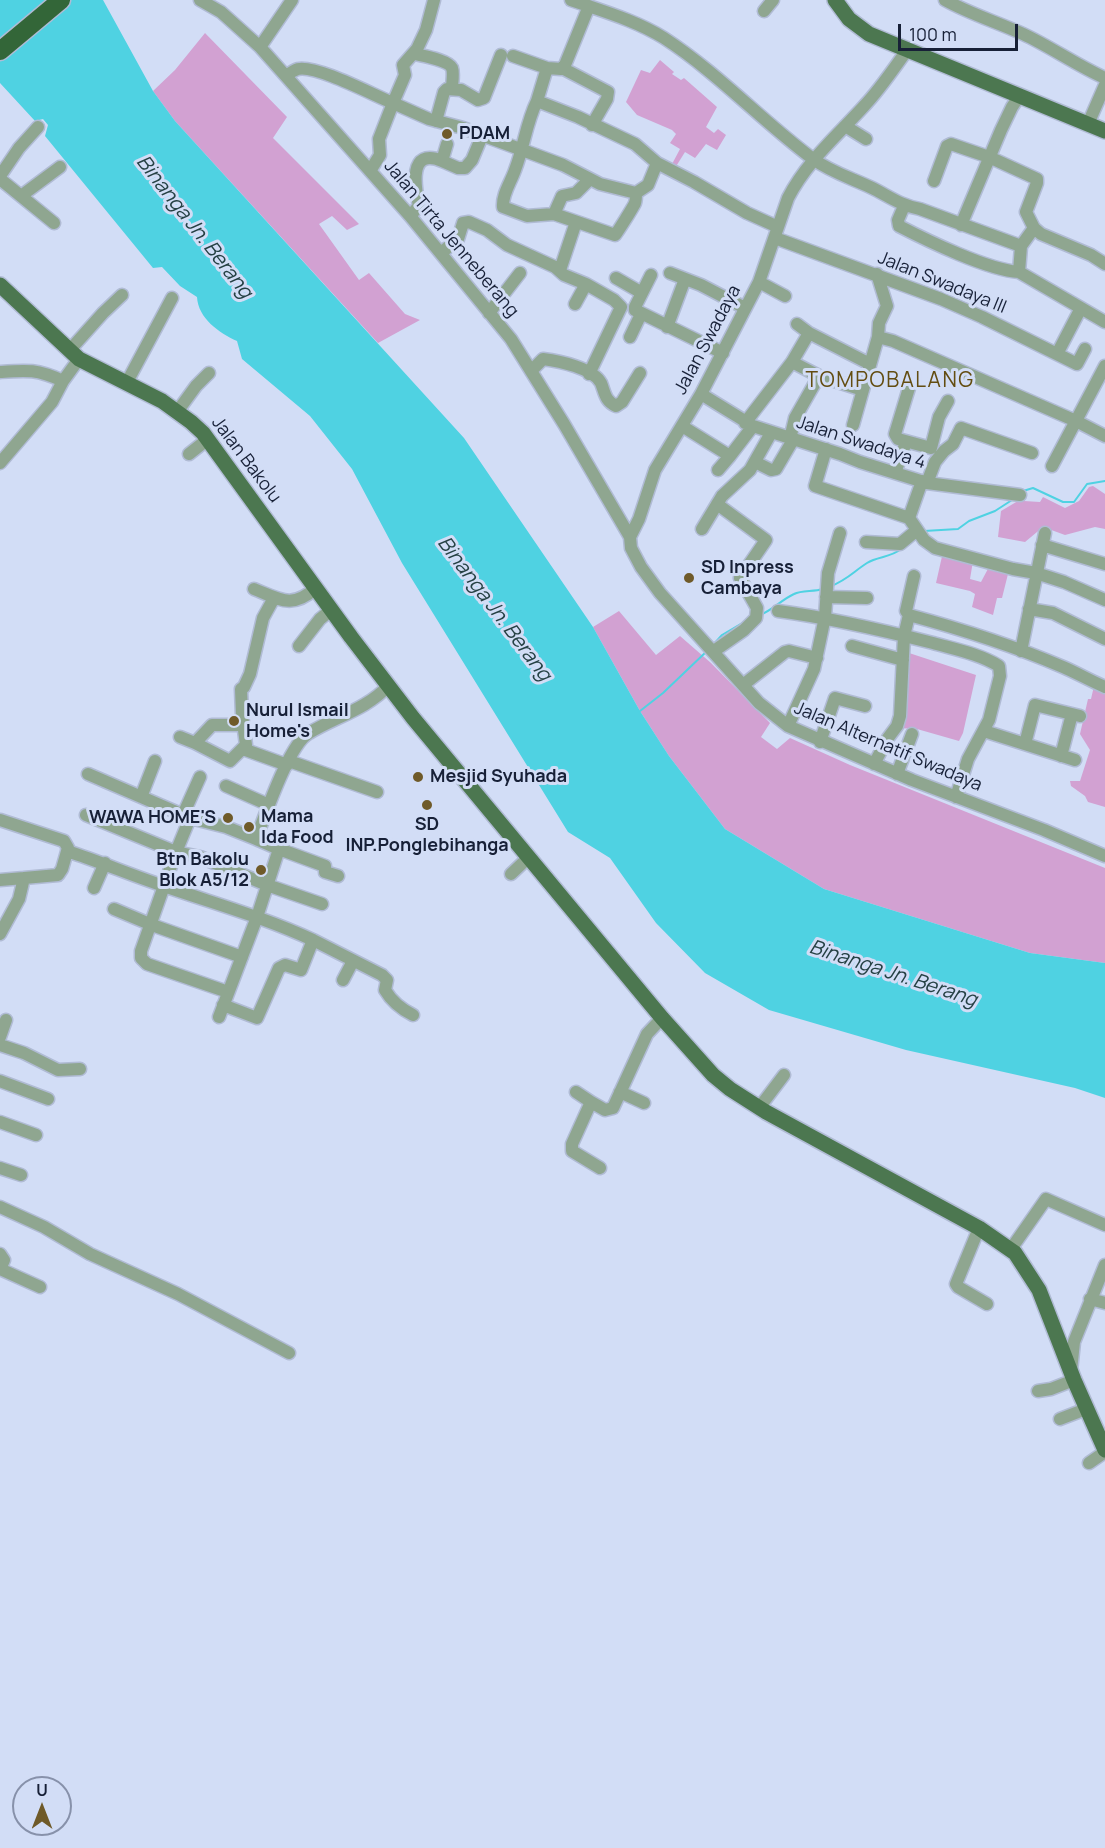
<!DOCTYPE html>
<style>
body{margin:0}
#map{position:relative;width:1105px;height:1848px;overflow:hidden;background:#d2ddf6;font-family:Manrope,sans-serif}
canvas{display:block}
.north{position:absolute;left:12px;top:1776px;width:60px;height:60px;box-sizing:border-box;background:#d2ddf6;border:2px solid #8791aa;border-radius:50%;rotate:0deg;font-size:16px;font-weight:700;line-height:24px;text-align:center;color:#172037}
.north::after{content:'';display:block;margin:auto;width:21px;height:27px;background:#6f5a29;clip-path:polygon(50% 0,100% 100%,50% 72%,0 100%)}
.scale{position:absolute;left:898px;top:24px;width:120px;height:27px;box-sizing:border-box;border:3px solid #172037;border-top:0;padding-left:8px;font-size:18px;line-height:21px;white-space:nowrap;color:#172037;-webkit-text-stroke:4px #d2ddf6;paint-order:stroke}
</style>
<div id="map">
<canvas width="1105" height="1848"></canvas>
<div class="north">U</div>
<div class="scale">100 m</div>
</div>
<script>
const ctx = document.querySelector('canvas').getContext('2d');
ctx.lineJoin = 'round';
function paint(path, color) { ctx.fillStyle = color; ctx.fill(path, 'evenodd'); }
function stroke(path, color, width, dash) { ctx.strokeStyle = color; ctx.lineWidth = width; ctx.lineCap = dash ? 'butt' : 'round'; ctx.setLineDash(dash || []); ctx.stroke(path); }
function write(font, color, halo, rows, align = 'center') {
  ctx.font = font + ' Manrope,sans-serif'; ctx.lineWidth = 6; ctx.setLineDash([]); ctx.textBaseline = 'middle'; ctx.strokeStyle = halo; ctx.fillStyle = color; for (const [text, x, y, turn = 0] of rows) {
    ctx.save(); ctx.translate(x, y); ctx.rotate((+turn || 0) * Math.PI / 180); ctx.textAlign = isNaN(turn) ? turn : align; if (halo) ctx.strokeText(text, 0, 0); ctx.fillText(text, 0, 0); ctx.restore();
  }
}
paint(new Path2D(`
 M205,33l82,84 -14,21 86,86 -12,6 -15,-14 -13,8 40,56 10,-7 36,41 15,6 -42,23 -203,-222 -22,-30 22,-21z
 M660,60l14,12 -2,2 9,6 3,-2 33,29 -11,20 8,6 4,-4 8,6 -9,15 -11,-6 -11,14 -10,-6 -10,16 -4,-2 9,-17 -10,-6 6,-9 -4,-4 -35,-15 -11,-13 15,-32 9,3z
 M1093,486l12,8v35l-10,-2 -30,8 -22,-8 -18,15 -27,-5 3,-26 22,-13 1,3 16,1 3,-5 22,11 14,-7 10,-14z
 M943,552l30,9 -3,18 11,3 9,-17 19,5 -7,28h-5l-4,17 -21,-8 3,-13 -5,-3 -34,-8z
 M619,611l37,44 24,-19 31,27 59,60 -9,14 16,12 13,-11 60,27 255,103v95l-75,-10 -206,-64 -99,-60 -56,-73 -29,-45 -47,-84z
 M906,652l70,23 -13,58 -4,8 -42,-12 -19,-1z
 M1094,686l11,6v115l-17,-5 -3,-6 -14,-10 -1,-5h10l10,-31 -10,-16 8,-35h3z`), '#d2a1d2');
paint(new Path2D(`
 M0,0h103l50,91 22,30 289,317 129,189 47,84 29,45 56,73 99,60 206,64 75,10v135l-30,-10 -169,-38 -137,-40 -64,-37 -49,-50 -46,-65 -42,-26 -166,-269 -50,-94 -42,-53 -68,-57 -5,-18c-18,-8 -39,-23 -40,-44l-17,-11 -18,-19 -9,1 -108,-132 3,-11 -5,-6 -8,2 -35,-38z`), '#4fd2e2');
stroke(new Path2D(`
 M1023,491l10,-3 30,14h11l13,-18 18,-3
 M924,531l34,-2 11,-8 26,-10 17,-11
 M831,586c16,-6 22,-14 36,-23 11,-7 23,-5 34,-14
 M760,615c13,-5 21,-15 34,-21 8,-4 19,-2 29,-5
 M713,645l9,-10 22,-13
 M640,711l23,-18 44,-42`), '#4fd2e2', 2);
const minor = new Path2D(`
 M200,0l21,12 39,35 150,169 101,123 53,85 66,113 1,11 10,19 19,26 99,110 29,23 124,54 132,50 61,26
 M434,0l-8,30 -9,19 -14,16 2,10 -12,28 36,16 34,9 100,37 37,19 36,9
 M571,0c31,11 64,20 93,38 54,35 98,83 149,121 18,13 38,19 57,28 19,9 29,18 50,22l101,37
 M945,0c25,14 52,22 78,34 28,13 53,31 82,44
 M764,11l9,-11
 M260,47l32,-47
 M415,54c8,2 33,6 37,14 2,5 0,15 0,20
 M513,56l34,12
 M562,68l46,24 -1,7 -15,26
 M286,76c4,-3 8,-6 12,-7 19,-4 75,26 95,34l-14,36 1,16 -10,16
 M537,101l10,-33 14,1 4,-4 24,-59
 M436,121l8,-29 3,-3 14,1 17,10 6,-2 17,-43
 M1088,124l17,-39
 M845,126l21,13
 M447,144l-5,17 16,7h7l7,-8 10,-24
 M0,176l19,-28 19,-21
 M0,179l54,44
 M590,179l-14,14 -14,3 -8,18 -27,2 -24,-9c-1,-13 8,-25 12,-37 9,-23 11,-47 22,-69l41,16 57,27 22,19 37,19 53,31 31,14
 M934,181l13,-35 4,-2 38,13 48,22v4l-11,29 8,16 7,6 50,21 14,9
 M21,196l39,-29
 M904,206l-6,14 1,6c29,15 89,44 120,46
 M554,214l61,21c2,-2 19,-29 20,-32 1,-3 1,-7 1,-10l12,-8 9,-22
 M410,216l9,-10c-4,-19 -11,-59 23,-45
 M961,225l40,-95 11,-23 8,-12
 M1034,228l-13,18 -2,26 86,50
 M775,238l166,61 41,18 95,47 8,-15
 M441,253l17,-14 5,-16 6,-1 18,8 20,15 48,22 9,8 22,9 -11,20
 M560,270l16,-48
 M670,273l31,12 44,23
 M651,275l-16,32v3l88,43
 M616,278l26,15
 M759,282l26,14
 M586,284l28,16 7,7 -32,67
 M489,313l31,-40
 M797,324l12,9
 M667,327l18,-48
 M630,337l11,-23
 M878,337l15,4 183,80 29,15
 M69,351l34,-38 19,-18
 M1057,354l24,-46
 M792,362l27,14
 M532,370l11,-11c16,2 50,9 58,24 4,10 4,18 15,23l6,-4 18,-29
 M0,372c27,-2 37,-3 63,9
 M126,384l46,-86
 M909,388l-14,46 3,5 33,9 8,-31 9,-16
 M701,394l52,32 87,28 20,8 67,21 93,12
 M177,412l19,-26 13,-13
 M745,423l47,-61 17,-29 61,31
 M853,425l25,-88 1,-14 8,-17 -10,-32
 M682,426l48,30 23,-30
 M790,439l5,-21 24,-42 44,14
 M826,449l-11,37 94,32 13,-37
 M189,454l19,-15
 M755,462l16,8 5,-1 17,-29
 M0,463l52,-61 11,-21 16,-22
 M1052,466l53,-100
 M718,470l12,-14
 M895,473l11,-31
 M927,483l8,-21 9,-11 9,-7 8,-16 71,25
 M909,518l15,22 11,8 78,21 23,4 28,9 41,18
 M702,529l20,-33 28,-26 21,-37
 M630,537l9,-18 16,-49 46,-76 58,-112 29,-84c19,-37 50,-63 77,-93 16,-17 29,-37 43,-56
 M866,542l34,2 17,-14
 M1042,545l63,19
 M254,589c27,11 38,20 62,-1
 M826,597l41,1
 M1029,609l24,4 52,26
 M778,611c53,7 104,19 155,32 21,6 47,11 66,23l1,10 -11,44 -21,39 -12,38
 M909,615l-3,-4 8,-35
 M299,646l21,-27 11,-9
 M852,646l51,14
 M714,651l30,-21 12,-12 1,-10 -17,-30 26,-38 -49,-36
 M1021,651l24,-118
 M743,685l42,-33 4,-1 28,7
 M788,726l26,-57 11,-52 3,-44 12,-40
 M984,731l91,29
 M180,737l15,6 35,18 16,-16 -4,-30 -1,-26 3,-2 6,-13 13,-56 11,-20
 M820,742l15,-44 30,8
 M195,743l17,-18h31
 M1025,744l10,-39 45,11
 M243,749l44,16
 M1061,756l11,-42
 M289,761l88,31
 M874,764l14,-26 9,-12 3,-10 4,-80 5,-21c52,14 105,31 154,52 14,6 28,14 42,20
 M88,774l102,44
 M897,774l15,-40
 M226,786l43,19
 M141,797l14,-36
 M86,815l90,37 24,5 67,28 55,19
 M183,815l17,-38
 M0,820l64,21 4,7 -6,21 -4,6 -34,3 -5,21 -19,35
 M279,849l46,17v6l13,4
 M67,851c34,11 66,25 100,36 49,17 99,31 146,53l-12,30 -16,-5 -6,3 -22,50 -34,-13
 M511,874l18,-17
 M0,880l24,-2
 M94,888l11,-25
 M114,909l38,16 90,32
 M313,940l69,35 5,5 -2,10c7,12 16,19 28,25
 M343,980l10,-19
 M228,992l-81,-28 -6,-6v-7l35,-99 14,-34 36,9 30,12
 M219,1017l38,-100 22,-68 -23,-10c9,-23 33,-95 53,-106 26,-16 58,-24 79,-47
 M0,1037l6,-17
 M0,1045l24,8 34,17 22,-1
 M0,1081l48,18
 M576,1092l15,10
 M620,1092l24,11
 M759,1108l25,-33
 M0,1122l36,13
 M0,1168l21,7
 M600,1168l-28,-17v-7l19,-42 14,8 8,-2 34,-74 15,-16
 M0,1207l44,20 46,27 88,40 111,59
 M979,1228l-23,56 2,3 29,17
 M1011,1249l35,-50 59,26
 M0,1254l4,6 -4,9 40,18
 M1090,1299l15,4
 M1071,1371l3,-29 31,-77
 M1038,1391l13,-2 23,-9
 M1060,1419l26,-10
 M1089,1463l16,-11`);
const major = new Path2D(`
 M835,0l14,19 20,15 236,97
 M0,285l79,74 83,42 29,21 12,11 148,204 62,81 249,300 51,57 17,14 36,23 213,116 36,25 24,37 35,90 31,70`);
const highway = new Path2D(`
 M0,51l61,-51`);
stroke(minor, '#b0bbd4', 15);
stroke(major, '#b0bbd4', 18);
stroke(highway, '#b0bbd4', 21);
stroke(minor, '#8fa690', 12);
stroke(major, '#4c7750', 15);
stroke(highway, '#336638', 18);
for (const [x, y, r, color] of [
 [447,134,6,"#6f5a29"],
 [689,578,6,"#6f5a29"],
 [234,721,6,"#6f5a29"],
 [418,777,6,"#6f5a29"],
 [427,805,6,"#6f5a29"],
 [228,818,6,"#6f5a29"],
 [249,827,6,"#6f5a29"],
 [261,870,6,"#6f5a29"]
]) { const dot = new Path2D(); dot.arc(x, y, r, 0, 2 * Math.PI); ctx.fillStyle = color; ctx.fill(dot); stroke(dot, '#d2ddf6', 2); }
write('bold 18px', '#172037', '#d2ddf6', [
 ["PDAM",459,134],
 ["SD Inpress",701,568],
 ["Cambaya",701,589],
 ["Nurul Ismail",246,711],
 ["Home's",246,732],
 ["Mesjid Syuhada",430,777],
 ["Mama",261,817],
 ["Ida Food",261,838],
 ["WAWA HOME'S",216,818,"right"],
 ["SD",427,825,"center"],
 ["INP.Ponglebihanga",427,846,"center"],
 ["Btn Bakolu",249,860,"right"],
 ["Blok A5/12",249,881,"right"]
], 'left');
write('18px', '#172037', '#d2ddf6', [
 ["Jalan Tirta Jenneberang",451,239,50],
 ["Jalan Swadaya III",942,283,22],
 ["Jalan Swadaya",708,340,-62],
 ["Jalan Swadaya 4",861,443,18],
 ["Jalan Bakolu",246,460,53],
 ["Jalan Alternatif Swadaya",888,747,23]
]);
write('italic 20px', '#254144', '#d2ddf6', [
 ["Binanga Jn. Berang",194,227,52],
 ["Binanga Jn. Berang",494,609,53],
 ["Binanga Jn. Berang",893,974,18]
]);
ctx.letterSpacing = '1.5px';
write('21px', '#634d11', '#d2ddf6', [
 ["TOMPOBALANG",890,381]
]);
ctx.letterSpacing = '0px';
</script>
